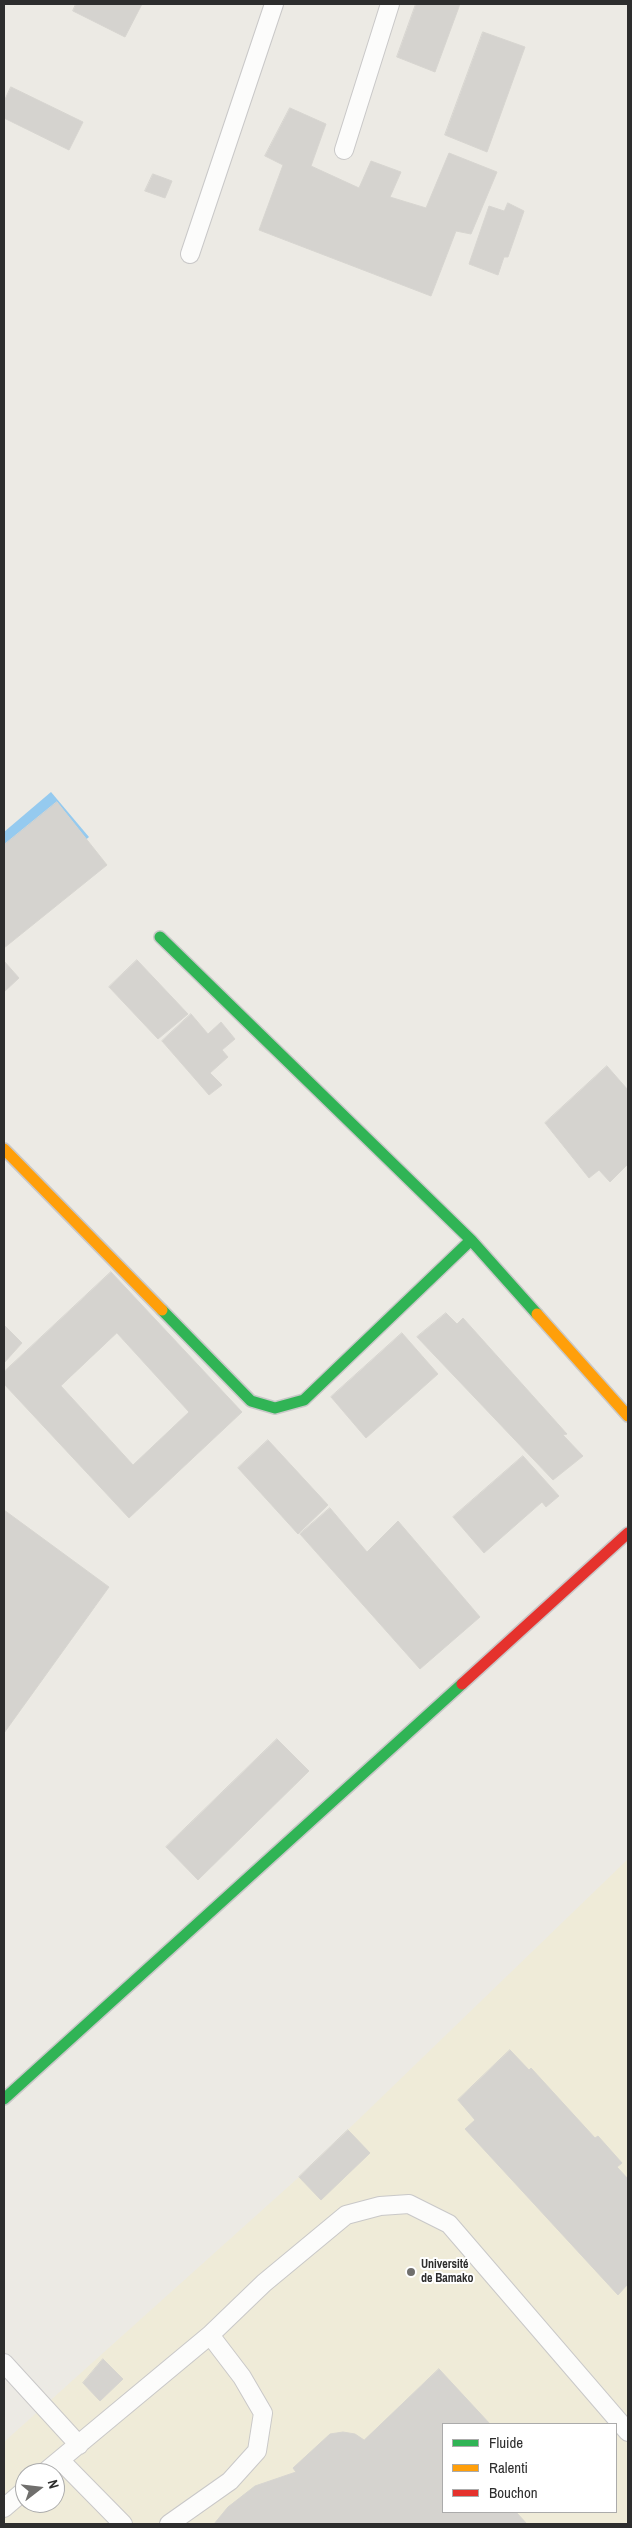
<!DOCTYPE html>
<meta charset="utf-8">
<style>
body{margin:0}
#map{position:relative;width:632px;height:2528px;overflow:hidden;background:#eceae4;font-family:"Archivo Narrow",sans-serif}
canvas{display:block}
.frame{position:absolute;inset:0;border:5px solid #2d2d2d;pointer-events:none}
.legend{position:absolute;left:442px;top:2423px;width:175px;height:90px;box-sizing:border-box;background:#fff;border:1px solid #ababab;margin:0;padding:6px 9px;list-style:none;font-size:15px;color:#2d2d2d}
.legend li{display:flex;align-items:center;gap:10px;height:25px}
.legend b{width:25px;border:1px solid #ababab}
.north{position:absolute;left:15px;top:2463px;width:50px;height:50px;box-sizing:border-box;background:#fff;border:1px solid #ababab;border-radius:50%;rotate:74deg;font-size:14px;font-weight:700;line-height:20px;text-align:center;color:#2d2d2d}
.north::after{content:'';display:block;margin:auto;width:18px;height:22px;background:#706f6d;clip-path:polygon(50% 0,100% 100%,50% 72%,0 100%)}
</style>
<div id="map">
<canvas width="632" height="2528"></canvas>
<div class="frame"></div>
<ul class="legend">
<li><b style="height:6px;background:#30b455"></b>Fluide</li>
<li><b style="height:6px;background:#ff9f0a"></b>Ralenti</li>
<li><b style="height:6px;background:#e5322d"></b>Bouchon</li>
</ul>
<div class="north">N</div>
</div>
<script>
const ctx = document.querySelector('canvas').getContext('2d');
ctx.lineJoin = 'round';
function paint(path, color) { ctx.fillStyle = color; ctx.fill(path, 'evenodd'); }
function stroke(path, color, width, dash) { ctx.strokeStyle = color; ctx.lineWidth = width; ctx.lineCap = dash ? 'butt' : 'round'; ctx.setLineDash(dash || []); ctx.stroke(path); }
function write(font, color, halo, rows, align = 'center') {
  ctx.font = font + ' "Archivo Narrow",sans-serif'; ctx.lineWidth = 4; ctx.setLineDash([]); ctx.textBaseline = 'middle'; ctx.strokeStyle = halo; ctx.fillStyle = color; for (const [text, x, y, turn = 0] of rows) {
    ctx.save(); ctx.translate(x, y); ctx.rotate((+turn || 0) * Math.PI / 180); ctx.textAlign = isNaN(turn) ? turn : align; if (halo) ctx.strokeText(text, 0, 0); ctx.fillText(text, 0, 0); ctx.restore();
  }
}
paint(new Path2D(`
 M628,1859v665h-624v-82l295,-265zM443,2424h173v88h-173zM25,2473h30v30h-30z`), '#efebd8');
paint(new Path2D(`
 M51,792l38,45 -85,73v-78z`), '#95caef');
const building = new Path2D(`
 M76,4h66l-17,33 -52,-26z
 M416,4h44l-25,68 -38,-15z
 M483,32l42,15 -38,105 -42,-17z
 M11,87l72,35 -14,28 -65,-32v-16z
 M290,108l36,16 -15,42 48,22 12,-27 30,11 -11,25 36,11 23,-55 48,19 -26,62 -15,-3 -25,65 -172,-66 24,-65 -18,-9z
 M153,174l19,7 -7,17 -20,-7z
 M508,203l16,8 -16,46h-4l-6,18 -29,-11 20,-58 15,5z
 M57,802l50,63 -103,83v-103z
 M137,960l51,54 -30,25 -49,-52z
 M4,961l15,17 -15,14z
 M191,1014l17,20 13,-12 14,17 -13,11 6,7 -18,16 12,12 -13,10 -47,-54z
 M607,1066l21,24v74l-18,18 -11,-12 -10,8 -44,-55z
 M111,1272l131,140 -113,106 -125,-134v-12zM117,1333l72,79 -56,53 -72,-79z
 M446,1313l11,11 6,-6 104,116 -4,1 20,21 -30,24 -136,-143z
 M4,1325l18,18 -18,20z
 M402,1333l36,41 -72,64 -35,-41z
 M268,1440l60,65 -30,29 -60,-66z
 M523,1456l36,40 -13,11 -4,-5 -58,51 -31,-36z
 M330,1508l37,44 31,-31 82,96 -60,52 -120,-135z
 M4,1510l105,77 -105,146z
 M277,1739l32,32 -111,109 -32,-33z
 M510,2050l19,20 2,-2 64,70 3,-2 24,27 -5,4 11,12v107l-1,-1 -9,10 -153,-166 10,-9 -17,-20z
 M348,2130l22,23 -49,47 -22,-23z
 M103,2359l20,20 -23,22 -17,-18z
 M439,2369l51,55h-47v88h73l11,12h-142l-2,-2 -2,2h-167l14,-17 27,-21 41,-14 -3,-4 37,-34 13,-2 12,2 9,6z`);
paint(building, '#d5d3cf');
stroke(building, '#d7d5d0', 1);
const lane = new Path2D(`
 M344,150l46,-146
 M190,254l84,-250
 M4,2363l75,82
 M60,2460l63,64
 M44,2473l166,-138 54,-52 82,-68 34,-9 29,-2 40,20 179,208
 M4,2508l21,-18
 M169,2524l61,-43 27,-30 6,-38 -21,-36 -32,-42`);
const fast = new Path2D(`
 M160,937l311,303 66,74
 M162,1310l89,91 24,7 29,-8 167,-160
 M4,2099l458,-415`);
const slow = new Path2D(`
 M4,1149l158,161
 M537,1314l91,102`);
const jam = new Path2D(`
 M462,1684l166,-151`);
stroke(lane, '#c9c8c8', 20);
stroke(fast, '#c9c8c8', 14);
stroke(slow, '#c9c8c8', 14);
stroke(jam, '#c9c8c8', 14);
stroke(lane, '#fcfcfb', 18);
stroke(fast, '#30b455', 11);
stroke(slow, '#ff9f0a', 11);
stroke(jam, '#e5322d', 11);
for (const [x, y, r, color] of [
 [411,2272,5,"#706f6d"]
]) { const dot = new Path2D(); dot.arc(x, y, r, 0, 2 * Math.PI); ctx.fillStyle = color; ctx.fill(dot); stroke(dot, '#fff', 2); }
write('bold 12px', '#2d2d2d', '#fff', [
 ["Université",421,2265],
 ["de Bamako",421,2279]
], 'left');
</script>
